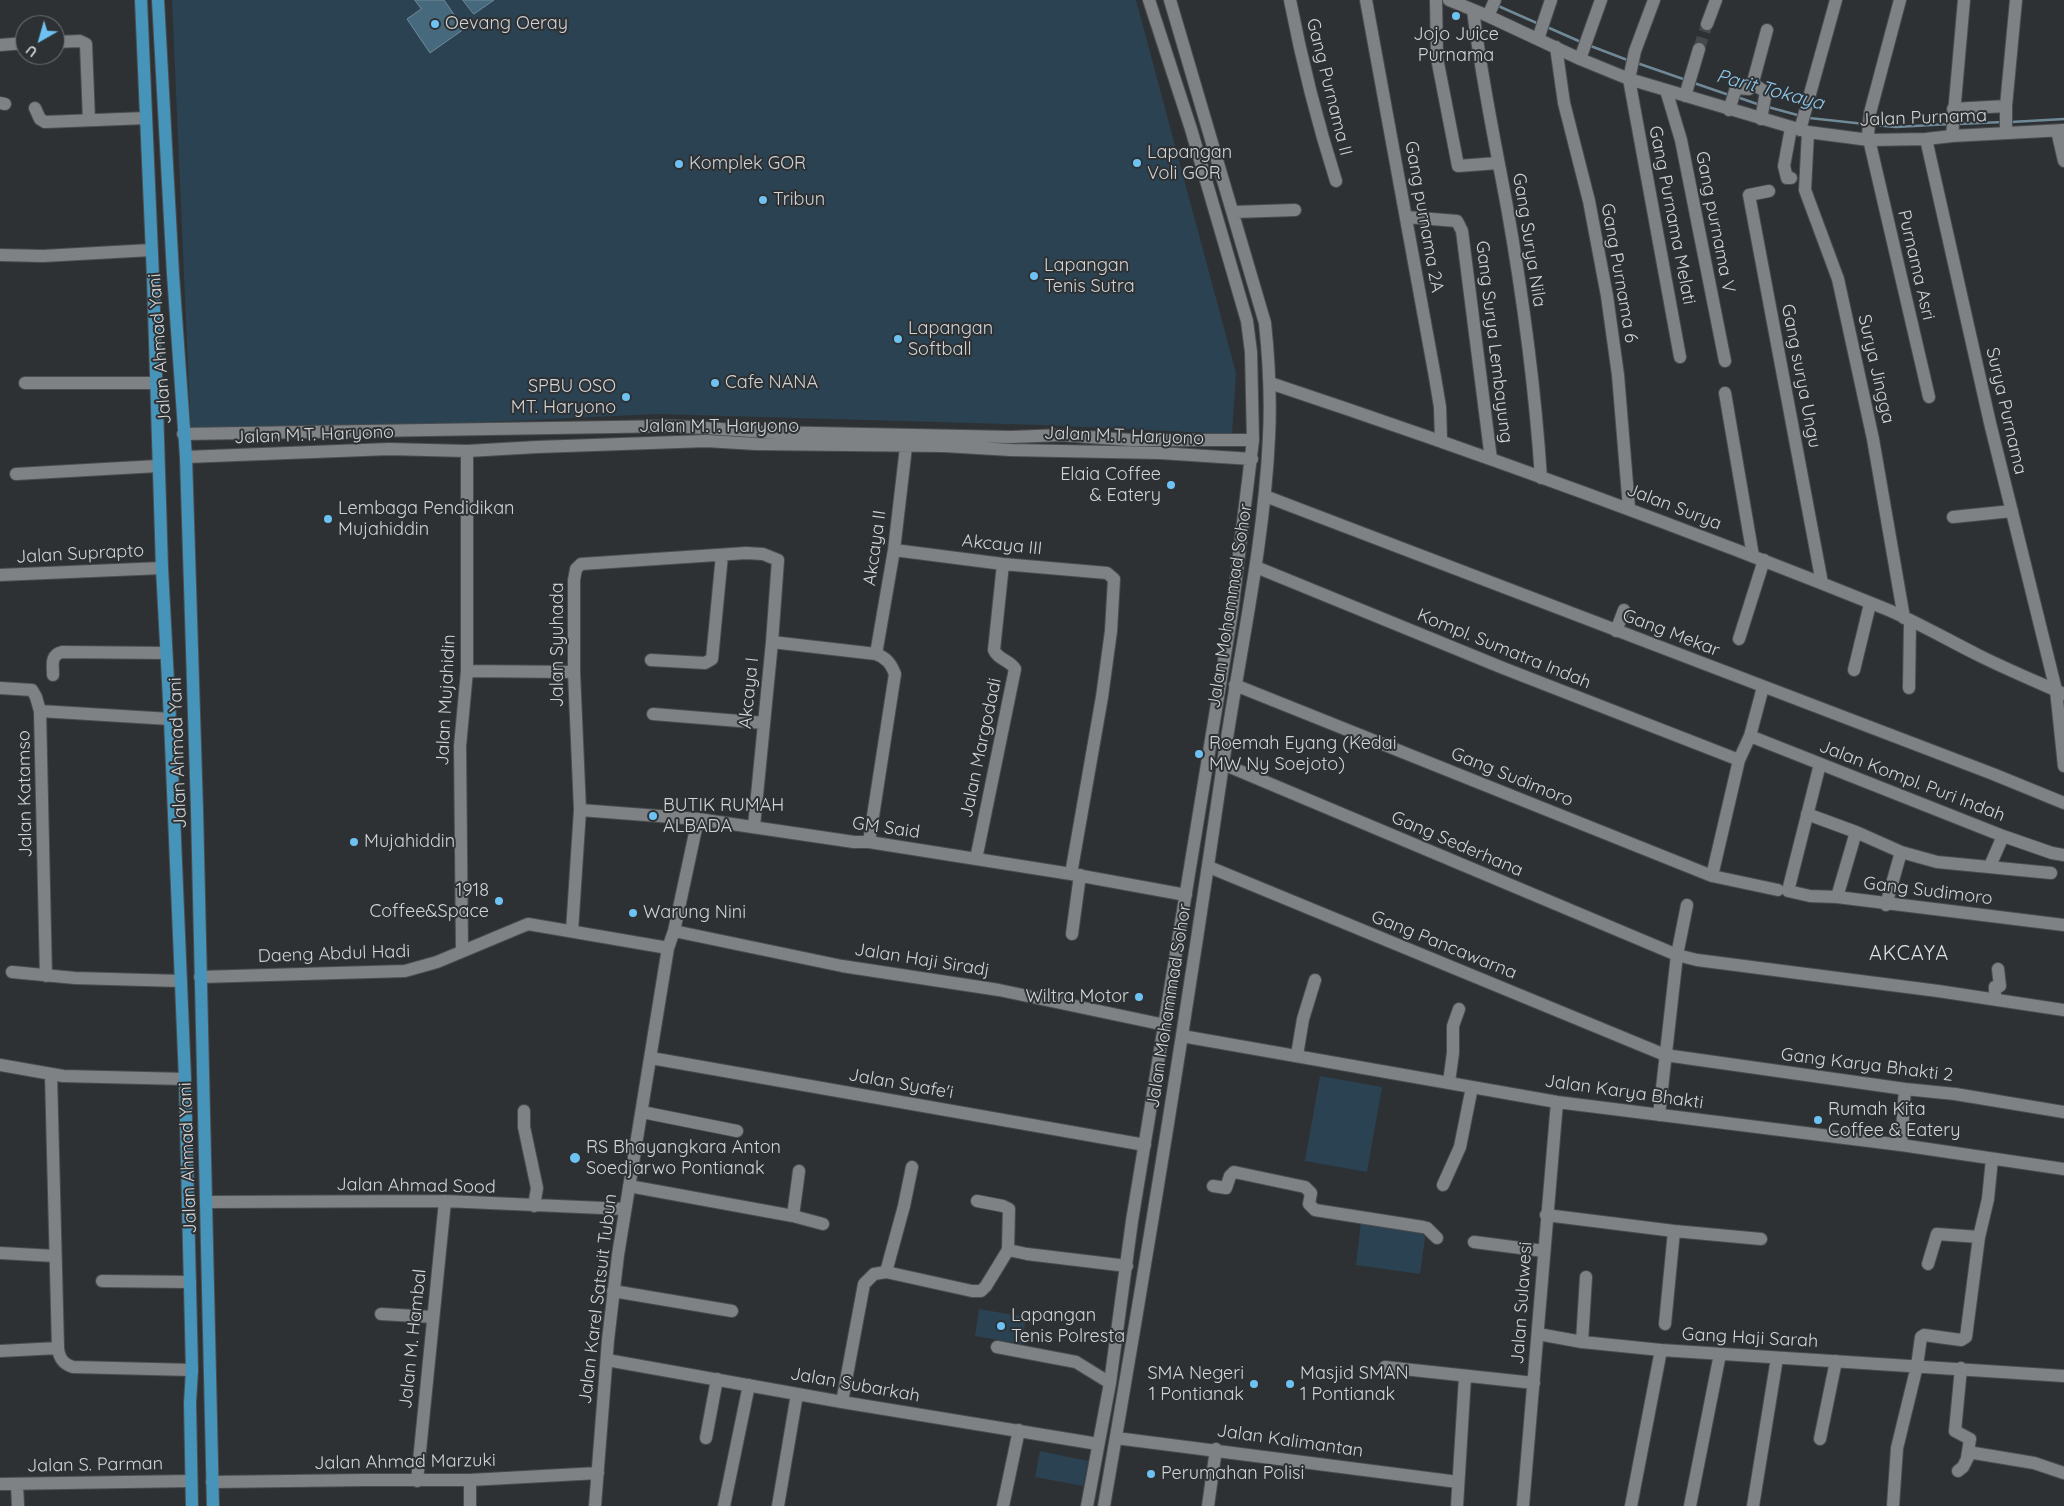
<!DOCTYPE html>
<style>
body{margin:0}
#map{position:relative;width:2064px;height:1506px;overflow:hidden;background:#2e3133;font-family:Quicksand,sans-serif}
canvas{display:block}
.north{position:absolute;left:15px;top:15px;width:50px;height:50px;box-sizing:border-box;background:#2e3133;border:1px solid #6f7274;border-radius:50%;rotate:218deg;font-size:14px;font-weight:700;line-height:20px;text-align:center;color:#d1d3d5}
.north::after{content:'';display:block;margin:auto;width:18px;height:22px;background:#6ec2f3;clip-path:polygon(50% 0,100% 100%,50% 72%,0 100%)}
</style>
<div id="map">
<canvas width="2064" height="1506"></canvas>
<div class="north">U</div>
</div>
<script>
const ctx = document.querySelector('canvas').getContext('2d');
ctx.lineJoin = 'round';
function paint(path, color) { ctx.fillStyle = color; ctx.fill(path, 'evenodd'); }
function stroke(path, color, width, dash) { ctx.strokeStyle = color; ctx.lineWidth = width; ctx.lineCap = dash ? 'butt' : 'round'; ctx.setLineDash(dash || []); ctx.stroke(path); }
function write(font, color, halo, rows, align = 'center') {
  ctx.font = font + ' Quicksand,sans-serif'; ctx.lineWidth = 4; ctx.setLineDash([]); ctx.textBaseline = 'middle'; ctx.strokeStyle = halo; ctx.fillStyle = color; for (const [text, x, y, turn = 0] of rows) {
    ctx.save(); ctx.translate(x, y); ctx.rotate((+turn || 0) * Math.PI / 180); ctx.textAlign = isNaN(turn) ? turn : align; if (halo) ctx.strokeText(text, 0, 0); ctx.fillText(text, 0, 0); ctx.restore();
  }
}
paint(new Path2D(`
 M172,0h964l100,373 -4,61 -192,-9 -383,-11 -466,22z
 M1320,1076l62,11 -15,85 -62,-11z
 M1361,1222l65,9 -6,43 -64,-9z
 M979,1309l47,8 -4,27 -47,-8z
 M1040,1451l48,10 -5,25 -48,-9z`), '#2a4251');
const water = new Path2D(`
 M415,0h29l20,29 -34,24 -23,-34 14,-10z
 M463,0h31l-20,14z`);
paint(water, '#47697e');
stroke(water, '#708998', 1);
stroke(new Path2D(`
 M1496,5l43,19
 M1547,27l34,15
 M1588,45l42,16
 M1637,63l49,17
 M1694,83l35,12
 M1737,97l23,8
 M1768,107l33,9
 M1809,118l56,6
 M2011,122l53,-3
 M1958,124l45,-2
 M1873,125l23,2 54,-3`), '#708998', 2.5);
stroke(new Path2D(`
 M1699,49l8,-25`), '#46494b', 12, [12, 6]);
const minor = new Path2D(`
 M1290,0c12,62 27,121 46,181
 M1366,0l69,377 5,30 1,33
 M1436,0l1,58 21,108 40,-3
 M1449,0l39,16 92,43 49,20 179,53 61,8 57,-1 26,-3 112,-6
 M1654,0l-19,51 -6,28 51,278
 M1900,0l-30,113 -2,22 61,262
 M1473,10c8,66 22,132 34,197 16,90 28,180 34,271
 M1488,16l7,-16
 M1707,24l9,-24
 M1538,39l13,-39
 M55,42l25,-1 6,3 3,76
 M0,45l25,-2
 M1556,47l8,56 25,98 18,95 11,79 11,133
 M1580,59l21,-59
 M1666,90l15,50 44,221
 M1685,96l14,-47
 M0,103l5,1
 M35,108l5,11 5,3 101,-4
 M1953,109l53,-3
 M1729,110l7,-22 13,1 4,-5
 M1761,119l5,-27 -13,-8v-2l14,-52
 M1800,130l36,-130
 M2057,131l7,30
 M1808,132l-3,58 33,89 35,160 31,179
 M2006,133v-27l10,-106
 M1952,136l12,-136
 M1926,139l64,284 66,267 8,76
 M1791,178h-4l-3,-12 7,-38
 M1769,191l-20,4 73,388
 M1234,212l61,-2
 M1407,217l50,4 5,10 29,228
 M0,255l43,1 108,-6
 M25,383h131
 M1270,383c207,69 413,144 616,226 31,13 62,31 92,46 28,14 57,26 86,39
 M1725,393l28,163
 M183,434l491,-8 93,6 244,5 51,-2 69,5h122
 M186,457l203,-8 78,2 70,-4 169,-6 50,3 188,2 67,4 149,3 92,6
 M16,474l142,-8
 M1265,496l728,278 71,29
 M1953,517l59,-6
 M894,550l109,14 104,9 7,6 -3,52 -9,66 -31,177
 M1256,567l247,101 236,92
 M0,575l162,-7
 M1616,631l8,-21
 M1739,639l25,-79
 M772,642l104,12c11,4 15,10 19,20l-26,168
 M876,654l18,-104 12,-103
 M651,660l54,3 7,-4 10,-104
 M1854,670l16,-66
 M467,671l107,1
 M53,675c0,-10 -3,-20 9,-23l104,1
 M1235,685l477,191 66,14
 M0,688l32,2 4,7 4,14
 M1909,688l1,-67
 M653,714l111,9
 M1750,736l253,100 49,17 12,2
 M1223,764l454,191 20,5 241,31 126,19
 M1820,764l-32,127 22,5 27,1 227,28
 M580,810l118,9 156,23h15l202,32 115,21
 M1807,814l49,18 45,20 36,10 114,11
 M976,859l39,-190c-5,-9 -17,-9 -21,-19l9,-86
 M1990,866l13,-30
 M1209,867l456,188 240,34 50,5 109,18
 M1712,876l27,-116 11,-24 13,-49
 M1837,897l19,-65
 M1886,905l15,-53
 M572,931l8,-121 -6,-138v-92l2,-11 5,-5 165,-11 17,1 15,6 -6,82 -18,184
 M674,931l168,35 157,24 166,35
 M1072,934l8,-59
 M462,951l-2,-205 7,-75v-220
 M12,972l63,6 106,3
 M46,976l-6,-265 130,8
 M200,977l205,-6 32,-9 91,-38 140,24
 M1995,999v-12l5,-1 -2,-17
 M1182,1036l375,66 344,43 163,24
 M1297,1055l6,-36 12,-39
 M651,1058l494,87
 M0,1065l63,11 122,3
 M51,1075l7,273c1,10 5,16 15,19l119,3
 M1449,1082l4,-29v-27l6,-17
 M524,1111v16l13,61 -3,18
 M642,1112l95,19
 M1659,1115l18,-160 10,-50
 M1901,1145l4,-56
 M1443,1185l17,-38 12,-60
 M629,1186l164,30 6,-45
 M1213,1186l13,2 4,-12 4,-4 71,15 6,6 -2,11 6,6 108,17 4,1 10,10
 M977,1201l26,5 6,3 -1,41
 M207,1202l238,-1 180,8
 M1546,1215l128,16 87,8
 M793,1216l30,8
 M1474,1242l70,9
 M0,1253l55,3
 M1928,1264l9,-30 42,3 9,-38 4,-40
 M886,1272l18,-66 8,-39
 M102,1281l88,1
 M613,1291l119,20
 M381,1314l52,3
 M1665,1324l9,-93
 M1538,1334l44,8 79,8 403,26
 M1582,1342l4,-65
 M997,1347l79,15 34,21
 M0,1351l58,-3
 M607,1360l235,42 256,42
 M1385,1367l149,16
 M1961,1368l-6,63 15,8 -3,19
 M842,1402l22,-118 10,-10 12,-2 86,19h9l5,-5 22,-36 19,4 100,12
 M706,1438l11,-59
 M1116,1438l342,44
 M1820,1439l16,-78
 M1958,1471l5,-4 6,-12 5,-2 60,10 30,10
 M470,1480v26
 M417,1481l28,-280
 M212,1482l153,-2h105l128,-7
 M0,1484l190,-3
 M17,1484l1,22
 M595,1506l13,-166 10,-85 50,-307 6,-17 24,-112
 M724,1506l25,-121
 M778,1506l19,-112
 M1003,1506l16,-76
 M1087,1506l23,-123 22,-162 100,-609 21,-172 -2,-88 -4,-31 -56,-192 -42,-129
 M1104,1506c43,-247 83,-494 119,-742 16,-109 41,-217 46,-327 2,-39 0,-76 -4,-114l-95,-323
 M1208,1506l8,-57
 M1457,1506l8,-129
 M1523,1506l34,-404
 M1631,1506l30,-156
 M1690,1506l30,-152
 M1753,1506l24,-148
 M1893,1506l4,-58 20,-82 4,-29 3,-2 37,5 5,-3 13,-100`);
const major = new Path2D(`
 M141,0l12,277 9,291 8,151 15,360 7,291 -2,33 2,103
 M158,0l15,274 13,183 11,353 16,696`);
stroke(minor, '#4a4d4f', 14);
stroke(major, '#4a4d4f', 14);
stroke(minor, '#7e8285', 12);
stroke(major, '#4694b9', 12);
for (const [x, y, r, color] of [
 [1456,16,5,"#6ec2f3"],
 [435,24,5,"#6ec2f3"],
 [1137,163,5,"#6ec2f3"],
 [679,164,5,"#6ec2f3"],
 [763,200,5,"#6ec2f3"],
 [1034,276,5,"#6ec2f3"],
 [898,339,5,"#6ec2f3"],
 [715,383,5,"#6ec2f3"],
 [626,397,5,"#6ec2f3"],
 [1171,485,5,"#6ec2f3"],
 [328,519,5,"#6ec2f3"],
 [1199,754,5,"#6ec2f3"],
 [653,816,5,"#6ec2f3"],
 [354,842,5,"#6ec2f3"],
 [499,901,5,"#6ec2f3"],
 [633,913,5,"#6ec2f3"],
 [1139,997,5,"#6ec2f3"],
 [1818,1120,5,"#6ec2f3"],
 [575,1158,6,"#6ec2f3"],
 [1001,1326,5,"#6ec2f3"],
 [1254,1384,5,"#6ec2f3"],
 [1290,1384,5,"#6ec2f3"],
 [1151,1474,5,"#6ec2f3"]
]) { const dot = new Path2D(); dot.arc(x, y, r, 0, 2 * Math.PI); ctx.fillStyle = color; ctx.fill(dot); stroke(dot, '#2e3133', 2); }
write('18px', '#d1d3d5', '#2e3133', [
 ["Oevang Oeray",445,24],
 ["Jojo Juice",1456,35,"center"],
 ["Purnama",1456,56,"center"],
 ["Lapangan",1147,153],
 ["Voli GOR",1147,174],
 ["Komplek GOR",689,164],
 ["Tribun",773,200],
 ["Lapangan",1044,266],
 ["Tenis Sutra",1044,287],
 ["Lapangan",908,329],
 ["Softball",908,350],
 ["Cafe NANA",725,383],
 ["SPBU OSO",616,387,"right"],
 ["MT. Haryono",616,408,"right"],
 ["Elaia Coffee",1161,475,"right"],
 ["& Eatery",1161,496,"right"],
 ["Lembaga Pendidikan",338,509],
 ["Mujahiddin",338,530],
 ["Roemah Eyang (Kedai",1209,744],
 ["MW Ny Soejoto)",1209,765],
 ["BUTIK RUMAH",663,806],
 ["ALBADA",663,827],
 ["Mujahiddin",364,842],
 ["1918",489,891,"right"],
 ["Coffee&Space",489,912,"right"],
 ["Warung Nini",643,913],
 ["Wiltra Motor",1129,997,"right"],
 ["Rumah Kita",1828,1110],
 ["Coffee & Eatery",1828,1131],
 ["RS Bhayangkara Anton",586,1148],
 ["Soedjarwo Pontianak",586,1169],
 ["Lapangan",1011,1316],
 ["Tenis Polresta",1011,1337],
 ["SMA Negeri",1244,1374,"right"],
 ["1 Pontianak",1244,1395,"right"],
 ["Masjid SMAN",1300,1374],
 ["1 Pontianak",1300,1395],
 ["Perumahan Polisi",1161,1474]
], 'left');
write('18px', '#d1d3d5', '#2e3133', [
 ["Gang Purnama II",1329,87,76],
 ["Jalan Purnama",1923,118,-2],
 ["Gang Purnama Melati",1672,215,79],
 ["Gang purnama 2A",1424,217,80],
 ["Gang purnama V",1715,222,79],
 ["Gang Surya Nila",1529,240,81],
 ["Purnama Asri",1916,265,77],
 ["Gang Purnama 6",1619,273,80],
 ["Gang Surya Lembayung",1494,342,83],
 ["Jalan Ahmad Yani",160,349,-94],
 ["Surya Jingga",1876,369,77],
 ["Gang surya Ungu",1801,376,79],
 ["Surya Purnama",2006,411,77],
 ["Jalan M.T. Haryono",719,427],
 ["Jalan M.T. Haryono",314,435,-2],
 ["Jalan M.T. Haryono",1124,436,2],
 ["Jalan Surya",1674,507,21],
 ["Akcaya III",1002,545,6],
 ["Akcaya II",875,548,-82],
 ["Jalan Suprapto",80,554,-3],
 ["Jalan Mohammad Sohor",1230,606,-81],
 ["Gang Mekar",1671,633,21],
 ["Jalan Syuhada",558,645,-90],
 ["Kompl. Sumatra Indah",1504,649,22],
 ["Akcaya I",749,693,-84],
 ["Jalan Mujahidin",446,700,-87],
 ["Jalan Margodadi",981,748,-78],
 ["Jalan Ahmad Yani",178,753,-92],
 ["Gang Sudimoro",1512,777,22],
 ["Jalan Kompl. Puri Indah",1912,781,21],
 ["Jalan Katamso",25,794,-91],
 ["GM Said",886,828,8],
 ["Gang Sederhana",1457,844,23],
 ["Gang Sudimoro",1928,891,7],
 ["Gang Pancawarna",1444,945,22],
 ["Daeng Abdul Hadi",334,954,-2],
 ["Jalan Haji Siradj",922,960,9],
 ["Jalan Mohammad Sohor",1169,1006,-81],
 ["Gang Karya Bhakti 2",1867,1065,7],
 ["Jalan Syafe'i",901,1084,10],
 ["Jalan Karya Bhakti",1624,1092,8],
 ["Jalan Ahmad Yani",188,1158,-92],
 ["Jalan Ahmad Sood",416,1186,1],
 ["Jalan Karel Satsuit Tubun",598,1299,-83],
 ["Jalan Sulawesi",1522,1303,-86],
 ["Gang Haji Sarah",1750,1338,3],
 ["Jalan M. Hambal",413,1339,-84],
 ["Jalan Subarkah",855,1385,10],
 ["Jalan Kalimantan",1290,1441,8],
 ["Jalan Ahmad Marzuki",405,1462,-1],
 ["Jalan S. Parman",95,1465,-1]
]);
write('italic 19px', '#8fccf1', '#2e3133', [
 ["Parit Tokaya",1770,90,15]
]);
ctx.letterSpacing = '1px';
write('20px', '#dee2e5', '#2e3133', [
 ["AKCAYA",1909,954]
]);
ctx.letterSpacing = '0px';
</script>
